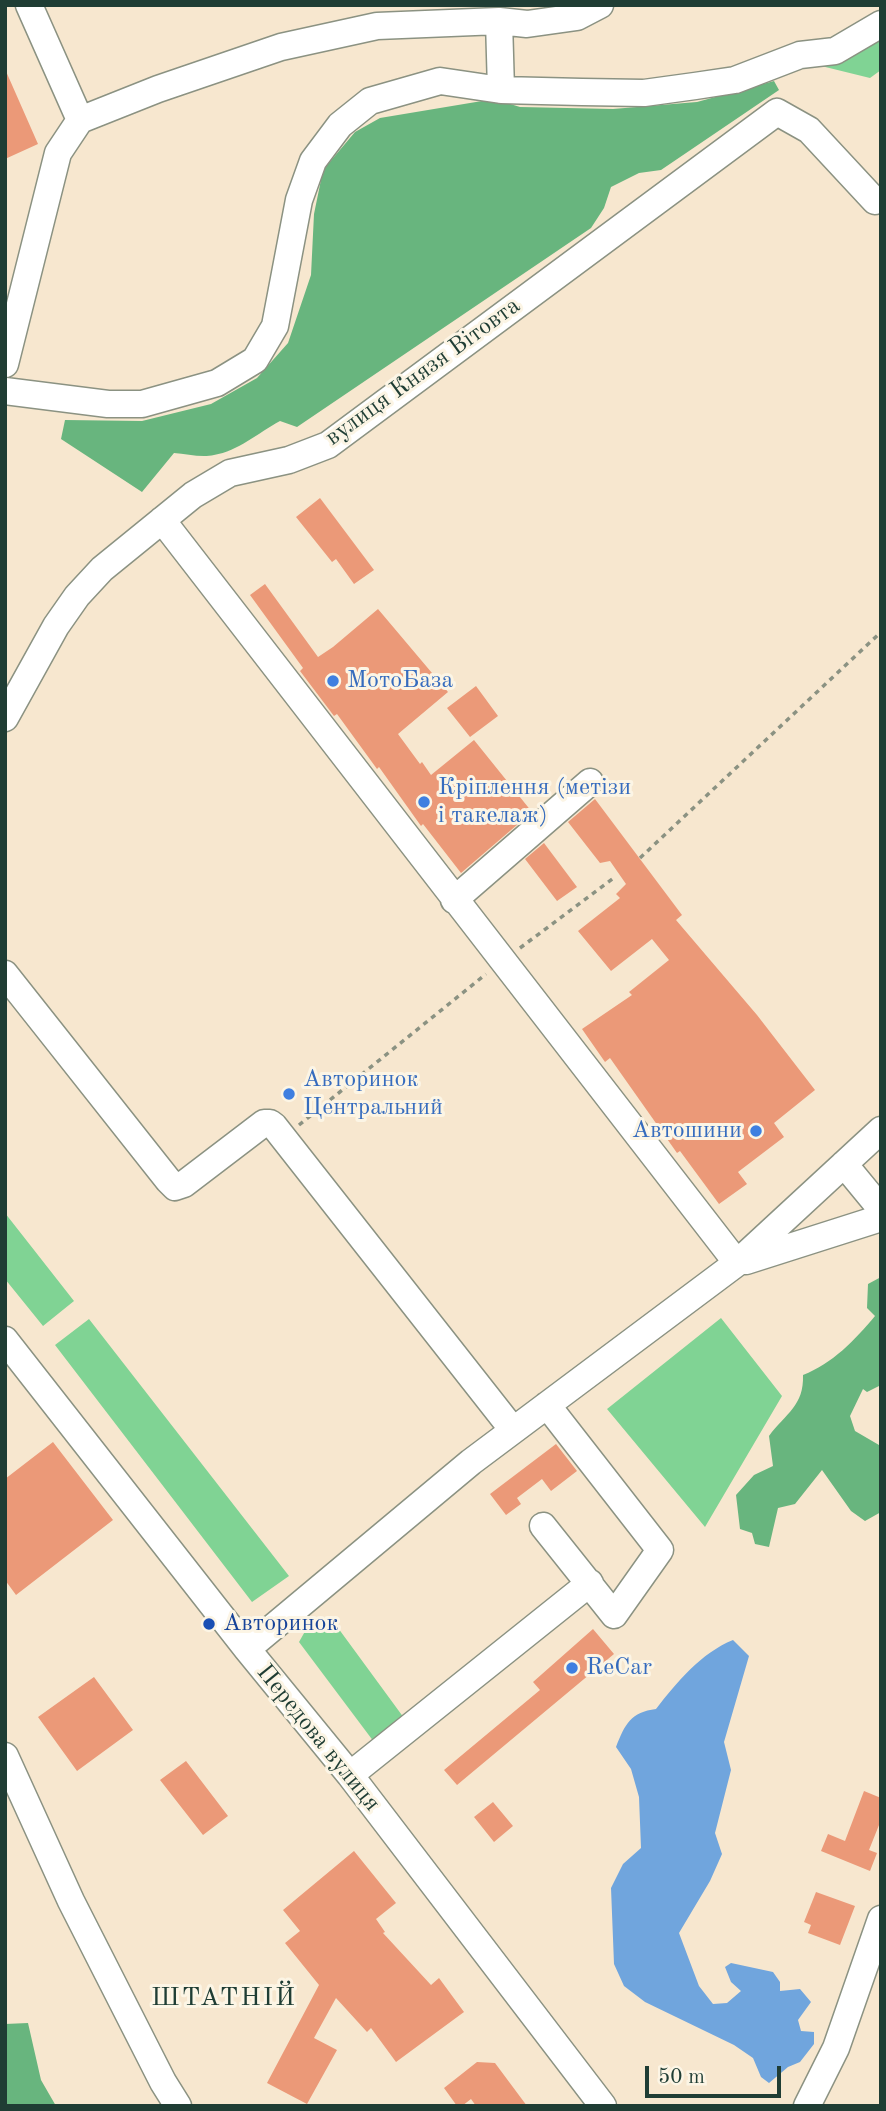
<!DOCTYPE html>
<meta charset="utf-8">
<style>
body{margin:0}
#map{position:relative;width:886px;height:2111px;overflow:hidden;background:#f7e7cf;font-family:"Old Standard TT",serif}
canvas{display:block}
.frame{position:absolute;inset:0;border:7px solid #1f3d34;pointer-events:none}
.scale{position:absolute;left:645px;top:2066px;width:136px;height:32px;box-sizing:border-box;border:4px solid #1f3d34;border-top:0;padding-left:9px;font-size:21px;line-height:24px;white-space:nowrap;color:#1f3d34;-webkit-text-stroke:5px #fcf5e5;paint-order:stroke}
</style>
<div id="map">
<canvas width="886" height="2111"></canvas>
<div class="frame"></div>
<div class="scale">50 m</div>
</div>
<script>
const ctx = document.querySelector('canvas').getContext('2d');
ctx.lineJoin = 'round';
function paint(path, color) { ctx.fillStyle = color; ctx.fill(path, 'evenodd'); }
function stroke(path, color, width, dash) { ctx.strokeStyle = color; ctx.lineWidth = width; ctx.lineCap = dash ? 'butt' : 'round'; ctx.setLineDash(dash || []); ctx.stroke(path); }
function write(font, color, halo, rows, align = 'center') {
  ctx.font = font + ' "Old Standard TT",serif'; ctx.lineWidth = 6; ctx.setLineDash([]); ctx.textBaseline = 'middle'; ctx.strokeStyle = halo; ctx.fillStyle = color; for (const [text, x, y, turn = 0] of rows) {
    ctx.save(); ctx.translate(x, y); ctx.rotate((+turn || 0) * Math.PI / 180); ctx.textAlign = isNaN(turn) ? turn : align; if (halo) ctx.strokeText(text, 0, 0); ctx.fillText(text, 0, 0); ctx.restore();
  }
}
paint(new Path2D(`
 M881,32v38l-11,8 -65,-16z
 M5,1213l69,88 -31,25 -38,-47z
 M721,1318l61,78 -77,131 -98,-118z
 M89,1319l200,257 -37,26 -197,-257z
 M330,1617l74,101 -30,24 -75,-100 13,-23z`), '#80d394');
paint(new Path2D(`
 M774,81l5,9 -118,80 -22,3 -28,14 -7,21 -13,20 -294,199 -17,-6c-22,12 -42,30 -66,34 -12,3 -27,-1 -40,-2l-32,39 -81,-53 4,-19 77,1 69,-17 46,-26 31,-35 23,-68 3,-61 9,-44 32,-38 25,-14 114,-19 26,8 93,2 84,-7z
 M881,1277v108l-14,7 -4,-3 -13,27 5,15 24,14 2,4v63l-16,9 -14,-10 -29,-41 -27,34 -17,4 -9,39 -14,-3 -3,-11 -12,-4 -4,-34 18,-20 19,-9 -4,-30c17,-23 35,-30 34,-61 30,-12 51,-34 72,-59l-8,-8 1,-24z
 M28,2023l13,57 15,26h-51v-82z`), '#68b57e');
paint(new Path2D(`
 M733,1640l16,16 -25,86 7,28 -16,63 7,21 -12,27 -31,52 20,53 14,18 14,-1 14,-12 -10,-9 -6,-15 6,-4 42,9 7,10v9l20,-2 11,13 -13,18 3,11 13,1v12l-14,18 -12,5 -19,16 -8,-6 -8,-19 -19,-13 -89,-43 -21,-16 -10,-22 -3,-76 12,-24 18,-16 -2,-51 -8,-28 -15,-22c9,-23 15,-35 40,-38 21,-27 45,-56 77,-69z`), '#70a5dd');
paint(new Path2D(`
 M5,69l33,75 -33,15z
 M320,498l54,72 -20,14 -18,-25 -4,3 -36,-45z
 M265,584l53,73 15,-10 45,-38 70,83 -50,42 22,30 2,-2 9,13 43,-35 58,72 -71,61 -38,-49 -2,2 -42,-59 -2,2 -40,-55 -3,2 -34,-45 3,-3 -53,-73z
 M476,686l22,30 -28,21 -23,-29z
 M595,799l87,116 -6,5 81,95 58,75 -41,33 10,14 -46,35 9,12 -28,20 -39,-53 -3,2 -67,-95 -5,4 -23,-33 50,-34 -3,-3 40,-32 -17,-21 -41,32 -33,-40 42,-33 -4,-4 10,-10 -16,-23 -10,2 -32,-41z
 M544,843l33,44 -20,14 -32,-42z
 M53,1442l60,78 -97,75 -11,-15v-101z
 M556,1444l21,27 -26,20 -9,-12 -25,19 4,6 -15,11 -16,-21z
 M593,1629l21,25 -157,131 -13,-15 96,-80 -7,-8z
 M94,1677l39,53 -56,41 -39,-54z
 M186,1761l42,55 -25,19 -43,-55z
 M864,1791l17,7v22l-12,30 8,3 -7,18 -49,-20 7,-17 17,7z
 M493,1802l20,24 -19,16 -20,-25z
 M354,1851l42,52 -20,16 9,13 -2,1 48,52 8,-7 25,34 -68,50 -25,-34 -4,4 -31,-34 -22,40 23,12 -30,54 -40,-21 52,-98 -34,-42 15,-12 -17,-21z
 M816,1892l39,14 -15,39 -32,-12 3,-8 -7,-3z
 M477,2062l18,1 32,43h-51l-5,-7 -9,7h-5l-13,-18z`), '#eb9978');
const minor = new Path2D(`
 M29,5l51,115
 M499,21l2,69
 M5,364l53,-211 22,-33 78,-31 123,-42 96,-21 122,-5 28,3 50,-7 23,-12
 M5,391l103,13h34l75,-21 38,-23 20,-34 24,-126 14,-39 27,-36 30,-24 70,-20 61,9 81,2 62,1 51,-7 40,-6 65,-25 35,-4 46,-27
 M162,520l575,743
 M5,718l51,-92 21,-30 25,-27 91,-74 37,-22 59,-13 39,-15 449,-333 32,18 66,71
 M454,900l136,-118
 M5,974l163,206 7,7 9,-3 80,-61h6l4,3 239,304
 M844,1164l37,45
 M746,1261l135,-43
 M5,1340l242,309 103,126 253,331
 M543,1526l71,89 46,-65 -113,-145
 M247,1649l224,-187 266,-199 144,-133
 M5,1756l66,145 92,181 15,24
 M350,1775l240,-192
 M807,2106l29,-58 45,-129`);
stroke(minor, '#8b9282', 29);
stroke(new Path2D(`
 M640,858l241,-226
 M520,948l95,-71
 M299,1125l187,-151`), '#8b9282', 3.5, [5, 5]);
stroke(minor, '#fff', 26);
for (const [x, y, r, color] of [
 [333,681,7,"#3f7fe0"],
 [424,802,7,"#3f7fe0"],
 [289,1094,7,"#3f7fe0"],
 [756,1131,7,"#3f7fe0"],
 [209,1624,7,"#1a4fb4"],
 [572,1668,7,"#3f7fe0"]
]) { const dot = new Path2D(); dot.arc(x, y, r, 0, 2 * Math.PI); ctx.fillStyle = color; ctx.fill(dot); stroke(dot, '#fcf5e5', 2.5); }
write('24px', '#1f3d34', '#fcf5e5', [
 ["вулиця Князя Вітовта",423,372,-36],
 ["Передова вулиця",318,1738,51]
]);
write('24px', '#366cbe', '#fcf5e5', [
 ["МотоБаза",347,681],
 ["Кріплення (метізи",438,788],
 ["і такелаж)",438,816],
 ["Авторинок",303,1080],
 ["Центральний",303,1108],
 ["Автошини",742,1131,"right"],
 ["ReCar",586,1668]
], 'left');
write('24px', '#164399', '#fcf5e5', [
 ["Авторинок",223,1624]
], 'left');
ctx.letterSpacing = '2px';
write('26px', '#1f3d34', '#fcf5e5', [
 ["ШТАТНІЙ",224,1998]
]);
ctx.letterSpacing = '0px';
</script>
